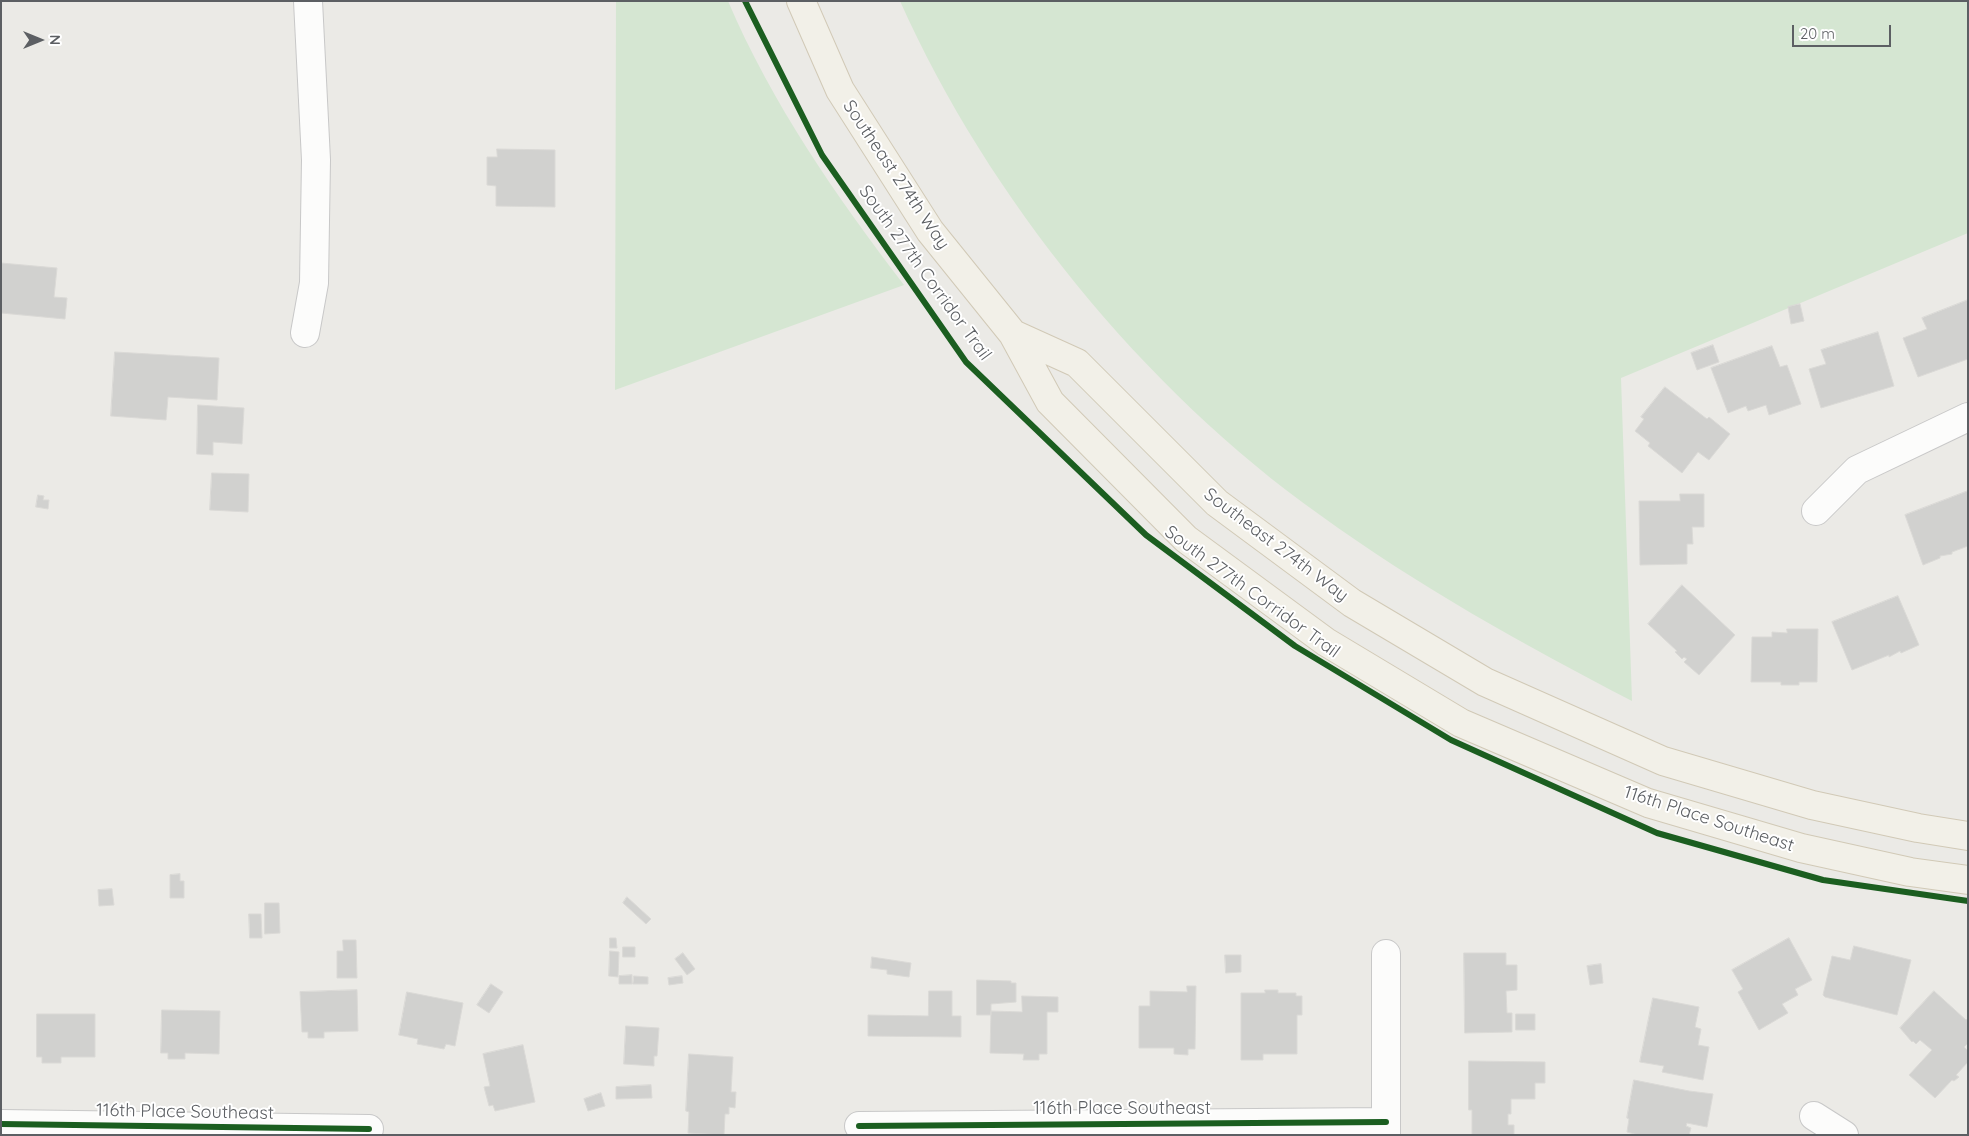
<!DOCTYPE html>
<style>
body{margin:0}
#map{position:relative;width:1969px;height:1136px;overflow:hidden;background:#ebeae6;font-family:Quicksand,sans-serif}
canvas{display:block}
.frame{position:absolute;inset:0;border:2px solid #5c5f63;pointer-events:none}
.north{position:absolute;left:15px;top:15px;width:50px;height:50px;-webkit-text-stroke:4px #fff;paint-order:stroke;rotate:90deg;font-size:14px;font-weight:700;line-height:20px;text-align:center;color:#5c5f63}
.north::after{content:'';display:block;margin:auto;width:18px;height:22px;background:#5c5f63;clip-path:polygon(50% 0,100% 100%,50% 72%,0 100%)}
.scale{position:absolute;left:1792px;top:25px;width:99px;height:22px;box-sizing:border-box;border:2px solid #5c5f63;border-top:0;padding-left:6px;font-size:15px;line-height:18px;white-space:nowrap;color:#5c5f63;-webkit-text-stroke:4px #fff;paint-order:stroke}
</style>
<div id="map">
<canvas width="1969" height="1136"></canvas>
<div class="frame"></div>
<div class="north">N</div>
<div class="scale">20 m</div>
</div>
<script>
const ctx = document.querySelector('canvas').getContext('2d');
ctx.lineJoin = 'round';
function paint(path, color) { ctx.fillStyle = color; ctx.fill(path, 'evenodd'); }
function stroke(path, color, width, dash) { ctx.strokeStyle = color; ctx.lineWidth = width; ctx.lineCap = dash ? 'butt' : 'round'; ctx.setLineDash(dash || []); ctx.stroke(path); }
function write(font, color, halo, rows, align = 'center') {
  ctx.font = font + ' Quicksand,sans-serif'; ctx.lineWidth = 4; ctx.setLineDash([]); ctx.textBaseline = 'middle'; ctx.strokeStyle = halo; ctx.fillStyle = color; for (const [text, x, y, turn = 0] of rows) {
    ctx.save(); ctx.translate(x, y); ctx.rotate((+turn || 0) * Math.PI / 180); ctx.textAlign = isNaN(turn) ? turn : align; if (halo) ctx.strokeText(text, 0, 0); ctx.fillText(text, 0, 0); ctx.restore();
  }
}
paint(new Path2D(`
 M616,1h112c44,103 108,195 176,284l-289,105z
 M900,1h1068v232l-347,145 11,323c-108,-56 -214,-115 -312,-186 -176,-125 -332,-317 -420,-514z`), '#d5e6d2');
const building = new Path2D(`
 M497,149l58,1v57l-59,-1v-20l-9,-1v-28h10z
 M1,263l56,5 -3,29 13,1 -2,21 -64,-6z
 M1968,300v59l-50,18 -15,-39 24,-9 -5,-11z
 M1800,304l4,17 -13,3 -3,-17z
 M1878,332l16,54 -73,22 -12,-39 17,-5 -5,-14z
 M1713,345l6,17 -22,8 -6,-17z
 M1772,346l8,21 7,-2 14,39 -32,11 -3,-10 -18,6 -2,-5 -18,7 -17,-45z
 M115,352l104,6 -2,42 -49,-3 -2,23 -55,-4z
 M1665,387l42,32 2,-2 21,17 -21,26 -11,-8 -16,21 -34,-27 2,-3 -15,-12 9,-12 -3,-2z
 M198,405l46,3 -2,36 -29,-2v13l-16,-1z
 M212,473l37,1 -1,38 -38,-2z
 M1968,491v55l-16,6v2l-12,2v2l-17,7 -18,-50z
 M1680,494h24v33h-12l1,17h-6v20l-47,1 -1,-64h41z
 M38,495l6,1 -1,4h6l-1,9 -12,-2z
 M1682,585l53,50 -36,40 -15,-13 3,-3 -3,-2 -2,2 -7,-7 2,-1 -29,-27z
 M1898,596l21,49 -18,8 -1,-2 -11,6v-2l-37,15 -20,-48z
 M1787,629h31l-1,53h-18v3h-18v-3h-30l1,-45h20v-5l15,1z
 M180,874v7h4v17h-14v-23z
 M112,889l2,16 -15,1 -1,-16z
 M627,897l24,22 -5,5 -23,-21z
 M265,903h14l1,30 -15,1z
 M249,914h12l1,24h-12z
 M610,938h6l1,10h-7z
 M1789,938l23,42 -17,9 3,6 -16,9 6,9 -29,17 -21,-38 5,-3 -11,-19z
 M343,940h13l1,38h-20v-27h6z
 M1854,946l57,14 -14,55 -72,-18 -2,-2 9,-39 18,4z
 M623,947h12v10h-12z
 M610,951l9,1 -1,25 -9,-1z
 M683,953l12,16 -8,6 -12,-16z
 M1464,953h42v12h11v25l-11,1 1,22h5v19l-47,1z
 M1225,955h16v17l-15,1z
 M872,957l39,6 -2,14 -22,-3v-4l-16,-2z
 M1601,964l2,19 -13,2 -3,-19z
 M632,975v9h-13v-8z
 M634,976l14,1v7h-15z
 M682,976l1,7 -14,2 -1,-7z
 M977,980l34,1v2h5v19l-25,2v11h-14z
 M491,984l12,8 -14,21 -12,-8z
 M1187,986h9l-1,63h-7v6l-14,-1v-6h-35v-42h11v-15l37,1z
 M357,990l1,41 -34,1v6h-16v-6h-6l-2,-40z
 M1265,990h13v3h18v3h6v19h-5v39h-34v6h-22v-67h24z
 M929,991h23v25h9v21l-93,-1v-21l60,1z
 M1934,991l32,29 2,-2v25l-4,4 4,4v11l-12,13 3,2 -5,4 -2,-1 -17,18 -26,-23 23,-25 -12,-10 -4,4 -3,-3 -1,1 -12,-14z
 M407,992l56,11 -8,43 -9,-2 -2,5 -27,-5 1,-5 -19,-4z
 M1022,996l36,1v15h-11v42h-8v6h-16l1,-6 -34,-1 1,-42 31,1z
 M1653,998l46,9 -4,20 6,2 -3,16 11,2 -6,33 -41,-8 2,-6 -24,-4z
 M162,1010l58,1 -1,43 -34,-1v6h-17v-6h-7z
 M37,1014h58v43h-34v6h-19v-6h-5z
 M1516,1014h19v16h-19z
 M626,1026l33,2 -2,28h-3v10l-30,-2z
 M523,1045l12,57 -40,9 -2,-6 -4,1 -5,-19 6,-1 -7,-32z
 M689,1054l44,3 -2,35h5l-1,16 -6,-1v7h-4l-1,21 -36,-2 1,-21 -3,-1z
 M1469,1061l76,1v21h-10v16h-24v15h-3v11h6v10h-42v-25h-3z
 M1634,1080l55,11 24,3 -6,33 -20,-4 -1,3 5,2 -2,7h-51l-11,-3 2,-13 -2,-1z
 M651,1085l1,13 -36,1v-12z
 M601,1093l4,13 -17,5 -4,-12z`);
paint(building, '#d1d1cf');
stroke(building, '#dad9d6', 1);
const minor = new Path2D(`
 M305,333l9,-50 2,-123 -8,-159
 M1816,511l41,-41 111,-53
 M1814,1116l30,19
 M1,1124l368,5
 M859,1126l527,-4
 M1386,1135v-181`);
const major = new Path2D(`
 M801,1l39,89 90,141 83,103 37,68 136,137 140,103 135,81 187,80 153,45 109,24 58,8
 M1013,334l64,29 140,140 135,100 133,79 178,79 149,44 106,23 50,8`);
stroke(minor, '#c8c8c8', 30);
stroke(major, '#d1c9b6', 30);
stroke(minor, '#fcfcfb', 28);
stroke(major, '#f2f0e8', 28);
stroke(new Path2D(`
 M745,1l77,154 144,207 180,173 149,111 156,94 206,93 166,47 145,21
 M1,1124l368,5
 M859,1126l527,-4`), '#1b5e20', 6);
write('18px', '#5c5f63', '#fff', [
 ["Southeast 274th Way",896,175,56],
 ["South 277th Corridor Trail",925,273,54],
 ["Southeast 274th Way",1276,545,37],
 ["South 277th Corridor Trail",1252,592,36],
 ["116th Place Southeast",1709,819,18],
 ["116th Place Southeast",1122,1109],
 ["116th Place Southeast",185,1112,1]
]);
</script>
